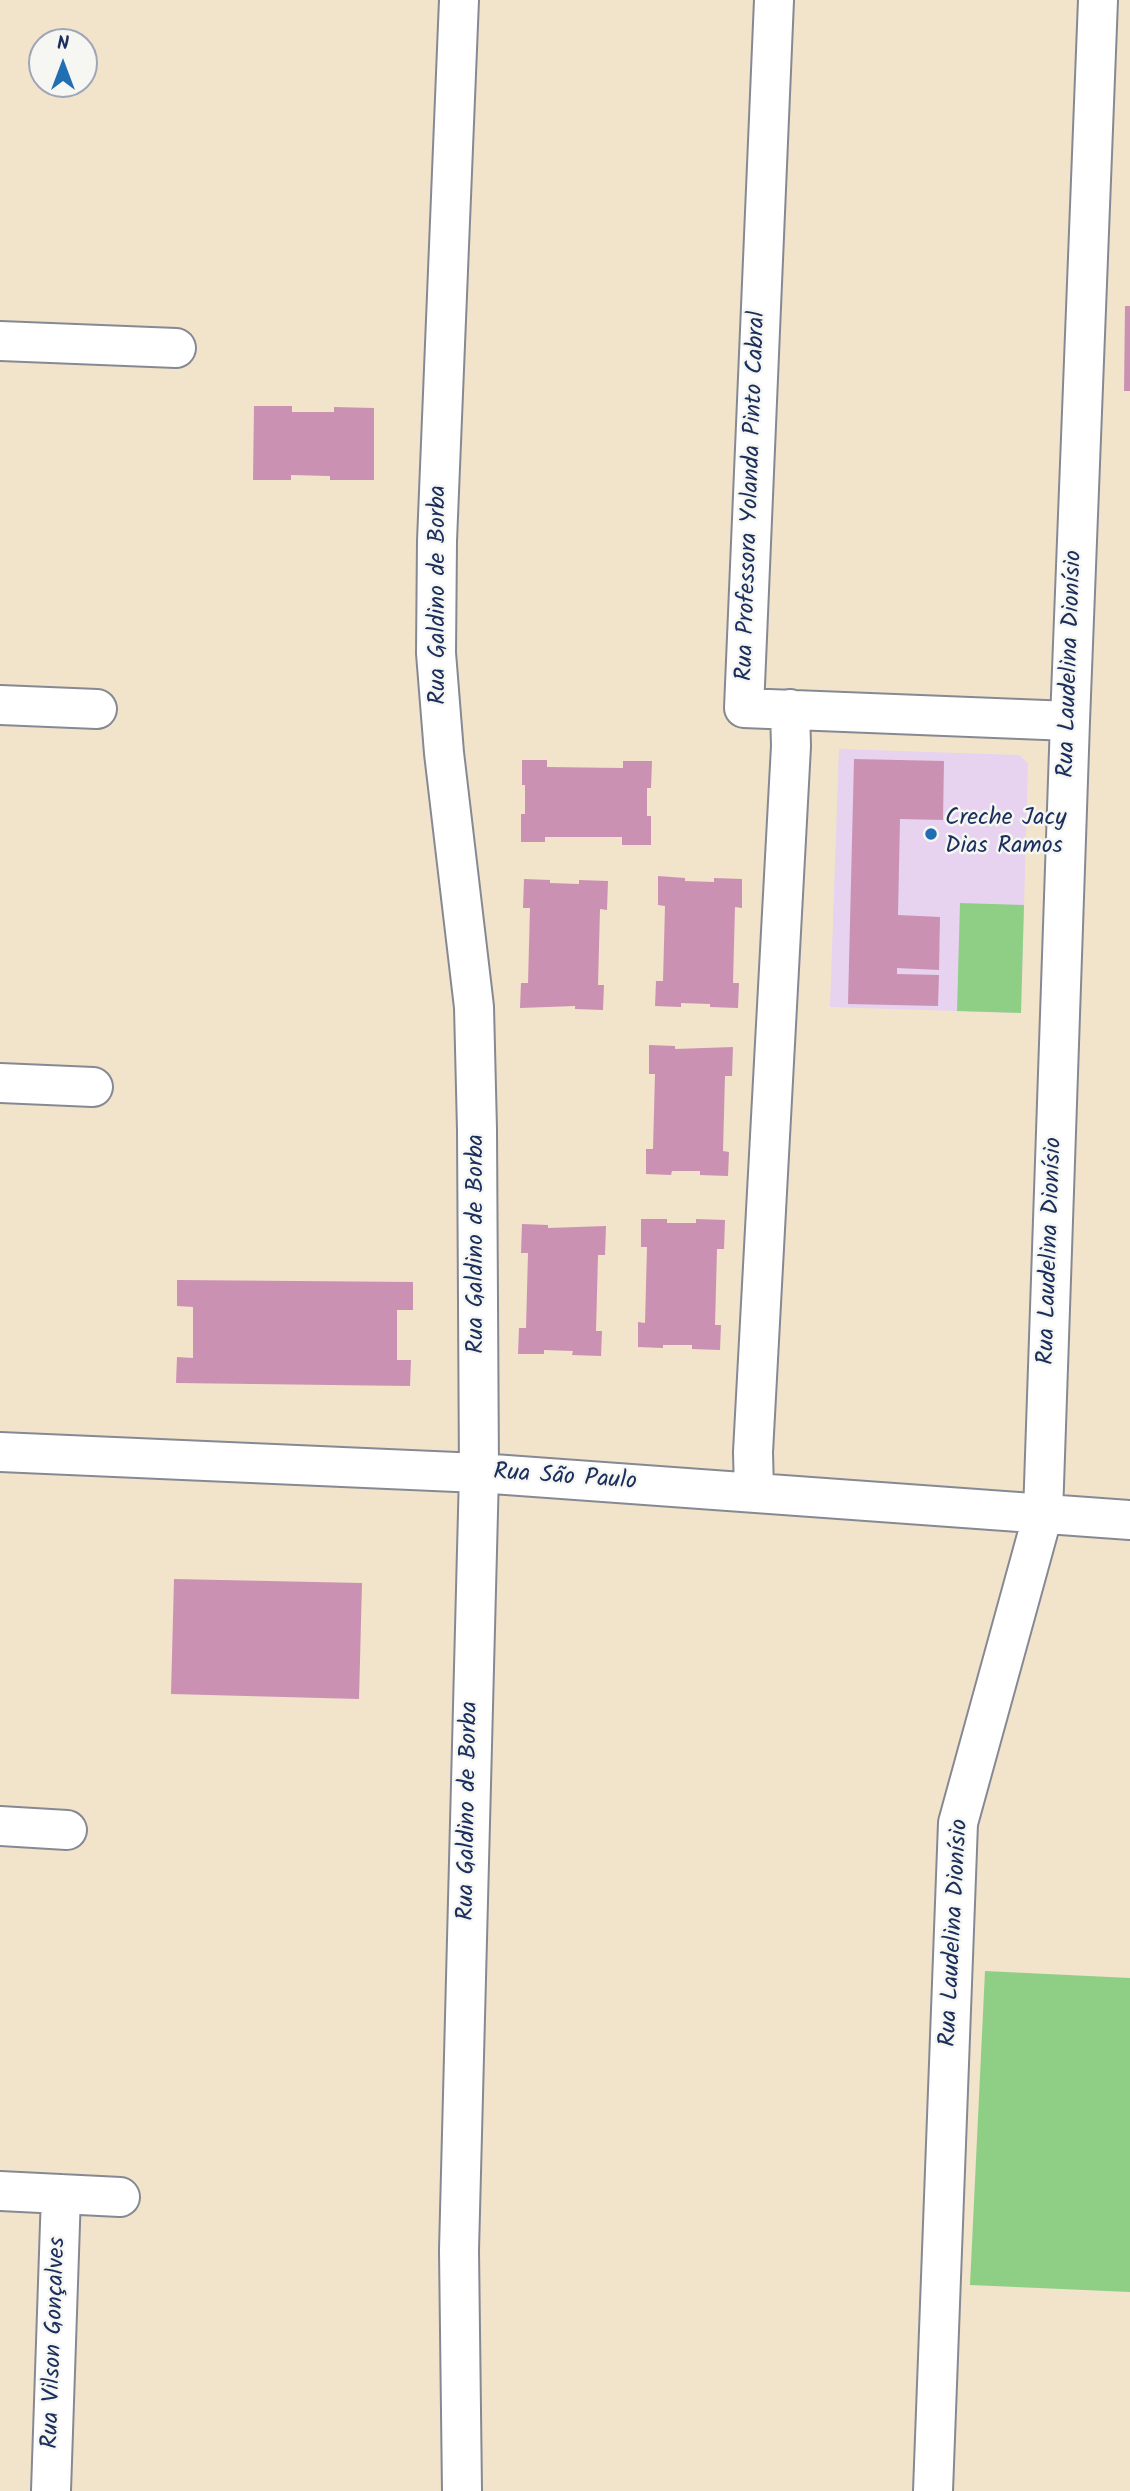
<!DOCTYPE html>
<meta charset="utf-8">
<style>
body{margin:0}
#map{position:relative;width:1130px;height:2491px;overflow:hidden;background:#f2e3cb;font-family:Kalam,sans-serif}
canvas{display:block}
.north{position:absolute;left:28px;top:28px;width:70px;height:70px;box-sizing:border-box;background:#f6f6f2;border:2px solid #9ea6b7;border-radius:50%;rotate:0deg;font-size:19px;font-weight:700;line-height:28px;text-align:center;color:#1b2f5e}
.north::after{content:'';display:block;margin:auto;width:24px;height:32px;background:#1f6fb2;clip-path:polygon(50% 0,100% 100%,50% 72%,0 100%)}
</style>
<div id="map">
<canvas width="1130" height="2491"></canvas>
<div class="north">N</div>
</div>
<script>
const ctx = document.querySelector('canvas').getContext('2d');
ctx.lineJoin = 'round';
function paint(path, color) { ctx.fillStyle = color; ctx.fill(path, 'evenodd'); }
function stroke(path, color, width, dash) { ctx.strokeStyle = color; ctx.lineWidth = width; ctx.lineCap = dash ? 'butt' : 'round'; ctx.setLineDash(dash || []); ctx.stroke(path); }
function write(font, color, halo, rows, align = 'center') {
  ctx.font = font + ' Kalam,sans-serif'; ctx.lineWidth = 5; ctx.setLineDash([]); ctx.textBaseline = 'middle'; ctx.strokeStyle = halo; ctx.fillStyle = color; for (const [text, x, y, turn = 0] of rows) {
    ctx.save(); ctx.translate(x, y); ctx.rotate((+turn || 0) * Math.PI / 180); ctx.textAlign = isNaN(turn) ? turn : align; if (halo) ctx.strokeText(text, 0, 0); ctx.fillText(text, 0, 0); ctx.restore();
  }
}
paint(new Path2D(`
 M839,749l180,6 9,8 -7,250 -191,-6z`), '#e7d2ef');
paint(new Path2D(`
 M960,903l64,2 -3,108 -64,-2z
 M985,1971l145,7v314l-160,-7z`), '#8fcf85');
paint(new Path2D(`
 M1125,306h5v85h-6z
 M254,406h38v6h42v-5l40,1v72h-44v-4l-39,-1v5h-38z
 M854,759l90,2 -1,59 -43,-1 -2,96 42,2 -1,53 -42,-2v6l42,1 -1,31 -90,-2z
 M522,760h25v7l76,1v-7h29l-1,27h-4v28h4v29h-29v-8h-77v5h-24v-28h4v-29h-3z
 M658,876l27,2v3l29,1v-4l28,1v29l-7,-1 -2,76h6l-1,25 -28,-1v-3l-29,-1v4l-26,-1 1,-25h7l2,-75 -7,-1z
 M524,879l26,1v3l29,1v-4l29,1 -1,29 -7,-1 -2,76h6l-1,25 -28,-1v-3l-55,2 1,-25h7l2,-75h-7z
 M649,1045l26,1v3l58,-2 -1,29h-7l-2,75 6,1 -1,24 -28,-1v-4h-28l-1,4 -25,-1v-25h7l2,-75h-6z
 M641,1219h26v4h29v-4l29,1 -1,29h-7l-2,76h6l-1,25 -28,-1v-4h-29v3l-25,-1v-25l7,1 2,-76h-6z
 M522,1224l26,1v3l58,-2 -1,29h-7l-2,76h6l-1,25 -29,-1 1,-4 -29,-1v4h-26l1,-26h7l2,-75h-7z
 M177,1280l236,2v28h-16v50h14l-1,26 -234,-3 1,-26 16,1v-51l-16,-1z
 M174,1579l188,4 -3,116 -188,-5z`), '#cb91b3');
const minor = new Path2D(`
 M459,0l-22,541 -1,112 8,100 30,254 3,123 2,343 -20,777 3,241
 M774,0l-30,708 326,13
 M0,341l176,7
 M0,705l97,4
 M0,1083l93,4
 M0,1452l479,21 651,47
 M754,1492l-1,-40 38,-706 -1,-37
 M0,1826l67,4
 M0,2191l120,6
 M51,2491l10,-297
 M933,2491l25,-668 85,-309 27,-793 28,-721`);
stroke(minor, '#868994', 42);
stroke(minor, '#fff', 38);
for (const [x, y, r, color] of [
 [931,834,7,"#1f6fb2"]
]) { const dot = new Path2D(); dot.arc(x, y, r, 0, 2 * Math.PI); ctx.fillStyle = color; ctx.fill(dot); stroke(dot, '#f6f6f2', 2.5); }
write('24px', '#1b2f5e', '#f6f6f2', [
 ["Rua Professora Yolanda Pinto Cabral",753,496,-88],
 ["Rua Galdino de Borba",440,595,-90],
 ["Rua Laudelina Dionísio",1072,664,-88],
 ["Rua Galdino de Borba",478,1244,-90],
 ["Rua Laudelina Dionísio",1052,1251,-88],
 ["Rua São Paulo",565,1479,4],
 ["Rua Galdino de Borba",470,1811,-89],
 ["Rua Laudelina Dionísio",956,1933,-87],
 ["Rua Vilson Gonçalves",56,2343,-88]
]);
write('24px', '#1b2f5e', '#f6f6f2', [
 ["Creche Jacy",945,820],
 ["Dias Ramos",945,848]
], 'left');
</script>
